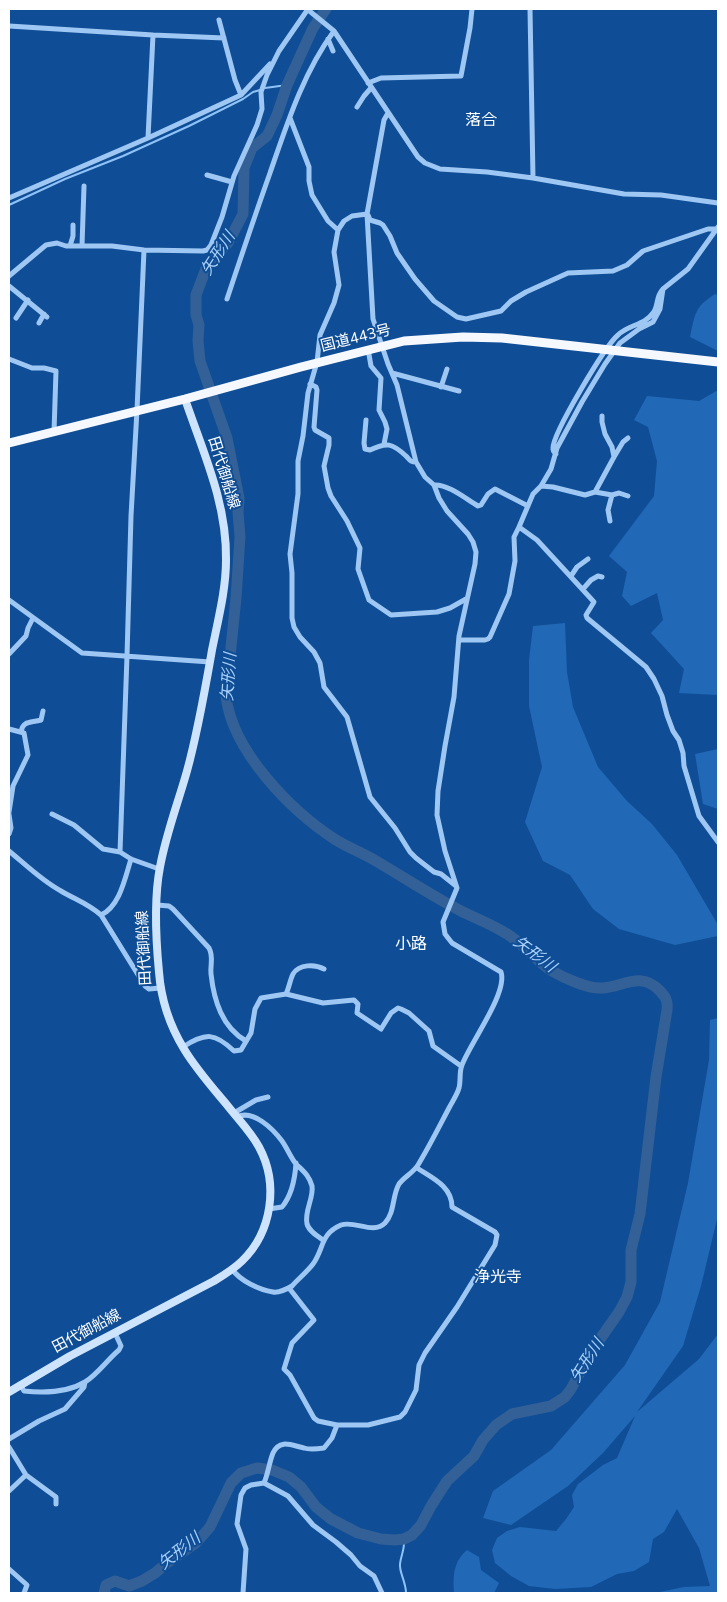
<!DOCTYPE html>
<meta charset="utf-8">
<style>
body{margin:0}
#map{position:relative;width:727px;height:1602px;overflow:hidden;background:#0f4e96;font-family:"Nunito Sans",sans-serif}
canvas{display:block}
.frame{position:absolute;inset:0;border:10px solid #fff;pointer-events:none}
</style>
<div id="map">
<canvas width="727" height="1602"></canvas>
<div class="frame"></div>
</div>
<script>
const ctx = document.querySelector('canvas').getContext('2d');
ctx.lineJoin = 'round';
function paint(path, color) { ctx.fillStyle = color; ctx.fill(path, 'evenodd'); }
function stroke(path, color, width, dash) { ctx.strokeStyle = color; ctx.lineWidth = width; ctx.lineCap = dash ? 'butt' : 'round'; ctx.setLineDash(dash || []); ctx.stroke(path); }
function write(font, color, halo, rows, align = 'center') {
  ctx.font = font + ' "Nunito Sans","Noto Sans JP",sans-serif'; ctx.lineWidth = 4; ctx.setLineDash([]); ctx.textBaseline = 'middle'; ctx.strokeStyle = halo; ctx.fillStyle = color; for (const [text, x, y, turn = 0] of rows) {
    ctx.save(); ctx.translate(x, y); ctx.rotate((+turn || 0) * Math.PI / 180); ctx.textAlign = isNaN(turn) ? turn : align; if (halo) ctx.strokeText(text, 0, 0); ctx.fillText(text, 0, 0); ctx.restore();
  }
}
paint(new Path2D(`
 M715,294l3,1v56l-28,-14c5,-22 4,-30 25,-43z
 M718,390v305l-39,-2 5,-24 -33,-36 12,-13 -6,-27 -26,13 -9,-10 5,-24 -18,-16 45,-60 3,-35 -9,-34 -14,-7 13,-24 52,5z
 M565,623l2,49 6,35 25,60 29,34 25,23 25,31 41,70v11l-43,9 -56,-16 -26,-20 -23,-34 -27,-14 -18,-39 17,-55 -13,-61v-46l4,-34z
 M718,749v60l-15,-5 -8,-50z
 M718,1018v197l-17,71 -18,60 -46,66 62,-53 19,-25v259h-63l29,-6 26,-1 -11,-38 -22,-39 -13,23 -11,7 -4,23 -15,9 -17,3 -26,13 -36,2 -26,-3 -18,-10 -16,-13 -3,-13 5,-12 10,-7 13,-4 36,4 10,-12 8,-12 -2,-12 6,-11 25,-19 14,-7 18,-42 -32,37 -35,33 -57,39 -28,-7 10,-27 58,-41 74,-85 35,-63 28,-119 21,-123 1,-40z
 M467,1550l12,7 2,13 18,13 -5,10h-40c-1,-17 -1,-31 13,-43z`), '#2168b6');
stroke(new Path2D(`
 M265,88l22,-3
 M9,205l56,-26 58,-23 66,-30 54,-27 10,-7 7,-2
 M404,1539c1,10 -3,16 -4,25 -1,8 6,18 6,29`), '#8fc3f8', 2);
stroke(new Path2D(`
 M104,1593l2,-8 9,-4 14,5 13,-5 13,-8 12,-10 29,-20 14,-16 21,-44 10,-10 16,-5 15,2 17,7 12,10 15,20 15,12 27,14 23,6 14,1 9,-1 8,-4 9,-10 10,-19 16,-25 27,-25 9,-16 13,-15 16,-11 39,-8 14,-9 6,-8 20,-37 28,-40 8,-15 4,-15v-32l9,-36 16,-137 11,-67c1,-9 -1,-13 -8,-20 -19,-19 -36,-3 -57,-2 -14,1 -38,-10 -50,-17 -18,-11 -30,-30 -50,-40 -13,-8 -27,-13 -41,-20 -29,-15 -56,-33 -85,-50 -13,-8 -27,-13 -40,-21 -45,-29 -104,-89 -110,-144l10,-98 4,-61 -2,-25 1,-14 -12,-60 -27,-77 -2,-20 1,-16 -3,-10v-20l11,-29 21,-23 15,-29 1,-46 8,-20 15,-12 10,-21 10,-30 26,-57 13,-19`), '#336096', 11);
stroke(new Path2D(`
 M307,9l27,22 84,126 7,6 15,6 47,3 46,6 91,16 37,1 57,8
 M530,9l3,169
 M219,20l16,60 6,15
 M9,26l144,9 -5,103
 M153,35l71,3
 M328,39l5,12
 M368,83l13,-5 80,-2 9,-48 2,-19
 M357,107l7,-11 7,-8
 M290,118l19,49v14l3,14 16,26 10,9
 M207,175l25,7
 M9,198l139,-60 93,-43 29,-31
 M367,214l-15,2 -8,5 -6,9 -4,22 5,33 -5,18 -14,32 -3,27 -9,31 -5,43 -5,25v33l-8,60 2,19v45l2,9 6,10 14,15 6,11 4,24 23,30 23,80 25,31 15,24 6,6 18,14 7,2 15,12
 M368,215l2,5 10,3 3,2 7,11 7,17 18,26 19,22 23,16 9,2 35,-8 10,-10 15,-9 42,-19 45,-2 14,-6 16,-14 65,-22h9
 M718,227l-30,42 -25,20 -3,20 -7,13 -14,7 -19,14 -15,21 -23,38 -25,46 -6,21 -10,17 -8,8 -14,33 18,13 57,62 -8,13 1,3 59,49 8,12 8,17 5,19 6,16 6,9 4,13 1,13 15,50 19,26
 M70,246l3,-10v-11
 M82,246l2,-60
 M144,250l-7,160 -6,106 -4,140 -7,196 11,7 28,10
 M9,276l37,-31 11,-2 9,3h46l32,4 59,1 4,-1 4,-5 11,-28 12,-41 23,-51 5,-16 -1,-17 6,-17 12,-24 29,-42
 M9,286l38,31
 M227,299c14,-42 28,-84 43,-126 17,-49 33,-100 64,-142
 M16,318l12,-18
 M39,323l5,-9
 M368,349l3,17 10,12 -2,32 6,12 2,7 -3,15
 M9,359l23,9h12l12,3 -2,61
 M392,373l67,18
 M310,384l6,3 1,3 -3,37 1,3 14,8v7l-5,21 4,22 3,8 16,25 13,27 -2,21 11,31 22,15 46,-3 13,-4 16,-9
 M441,387l6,-18
 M366,420l-2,23 1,6 5,1c17,-8 22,-7 36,6 4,4 4,6 10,6
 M556,454c-3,-3 -3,-3 -3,-6 0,-15 52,-102 65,-113 10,-10 27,-10 35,-22 6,-8 2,-15 10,-24
 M614,457l9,-15 5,-4
 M434,485c14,-1 32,14 44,21l3,-1 7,-11 7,-5 33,17
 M541,486l12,1 32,8 10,-3 19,-35 -2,-10 -7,-13 -3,-12v-6
 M595,492l17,3 -4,15 2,11
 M612,495l7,-2 9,3
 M571,576l6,-9 11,-8
 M583,589l8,-9 7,-4 4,1
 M9,600l73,53 128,9
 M459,640h26l3,-1 2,-2 19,-43 6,-33 -1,-24 5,-10
 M9,654l17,-18 2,-8 5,-10
 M9,729l15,4 4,22 -15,31 -4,26
 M21,732c2,-12 10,-9 20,-12l2,-9
 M9,814l2,14 -2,6
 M52,814l22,11 29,24 17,3
 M9,851c16,13 33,30 52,40 15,9 26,12 40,24l44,71 4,3 11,-1
 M157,905l12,1 4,3 36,39c5,9 1,16 2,26 3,27 11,53 35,67
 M101,915c19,-9 24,-37 30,-56
 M286,994c3,-6 4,-14 7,-20 6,-10 22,-10 31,-5
 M183,1047c23,-15 32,-14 51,4l7,-1 10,-17 4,-24 6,-11 25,-4 37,9 31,-3 4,4 -1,9 24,16 10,-16 7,-5 3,1 8,4 20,18 4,15 28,20
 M234,1113l22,-13 12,-3
 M237,1117c16,-8 36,12 45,24 5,7 9,17 14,23 7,7 13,11 16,22 2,12 -8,25 -5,38 2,7 10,12 16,16
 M269,1209l13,-2c10,-12 13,-28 14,-44
 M232,1269c8,12 28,21 41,23 6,1 14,-3 19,-6 6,-7 15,-14 21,-22 11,-15 7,-30 28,-39 14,-5 32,10 44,-2 10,-11 7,-27 14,-39 5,-7 14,-11 19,-19 11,-18 21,-38 31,-57 3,-6 8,-13 10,-20 2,-8 0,-16 3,-23 8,-22 46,-72 39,-93l-49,-29 -7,-9 -2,-12 14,-34 -12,-37 -8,-36 1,-24 7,-45 9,-49 5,-61 16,-72 1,-12 -3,-10 -5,-8 -21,-23 -8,-13 -5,-13 -9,-8 -9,-15 -19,-77 -9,-21 -15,-45 -6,-105 17,-94 4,-7
 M289,1288l25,32 -22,23 -8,26 6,6 24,43 4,3 19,4h31l32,-8 5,-5 11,-22 3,-25 6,-12 32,-46 38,-62 2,-10 -2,-3 -43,-25c0,-21 -20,-29 -35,-39
 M20,1384l4,7c20,2 43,2 61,-9 12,-7 23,-23 34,-32l2,-4 -6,-13
 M9,1439l30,-18 26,-12 19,-22 1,-5
 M9,1447l17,28 -17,16
 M26,1475l30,22v7
 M264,1483c4,-9 5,-20 9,-30 7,-15 20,-7 31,-5 6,2 13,1 20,0l8,-10 5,-13
 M9,1569l18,16 -3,8
 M243,1593l3,-44 -9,-25 4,-29 4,-7 6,-3 13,-2 24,13 25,29 23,17 15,13 9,11 14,10 8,17`), '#9ec7f4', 5);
stroke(new Path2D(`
 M9,1392l61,-36 144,-75c10,-6 20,-12 28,-20 30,-29 37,-77 17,-114 -8,-15 -21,-28 -32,-42 -15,-18 -31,-36 -43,-56 -14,-23 -23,-50 -25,-77 -3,-31 -5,-74 1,-105 6,-33 18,-64 27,-96 11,-40 18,-81 25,-121 6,-30 14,-60 14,-90 1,-57 -23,-108 -41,-161`), '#cee4fd', 8);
stroke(new Path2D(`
 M9,443l176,-44 116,-32 103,-26 59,-4 39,1 216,24`), '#f5f9ff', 9);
write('15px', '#fff', '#0f4e96', [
 ["国道443号",356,339,-14],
 ["田代御船線",223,473,73],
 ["田代御船線",145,948,-93],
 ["田代御船線",87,1332,-28]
]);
write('16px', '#fff', '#0f4e96', [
 ["落合",481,121],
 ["小路",411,945],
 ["浄光寺",498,1278]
]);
write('italic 16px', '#aad1fb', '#0f4e96', [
 ["矢形川",219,254,-57],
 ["矢形川",230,677,-86],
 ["矢形川",534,955,37],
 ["矢形川",588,1361,-57],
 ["矢形川",180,1552,-38]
]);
</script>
